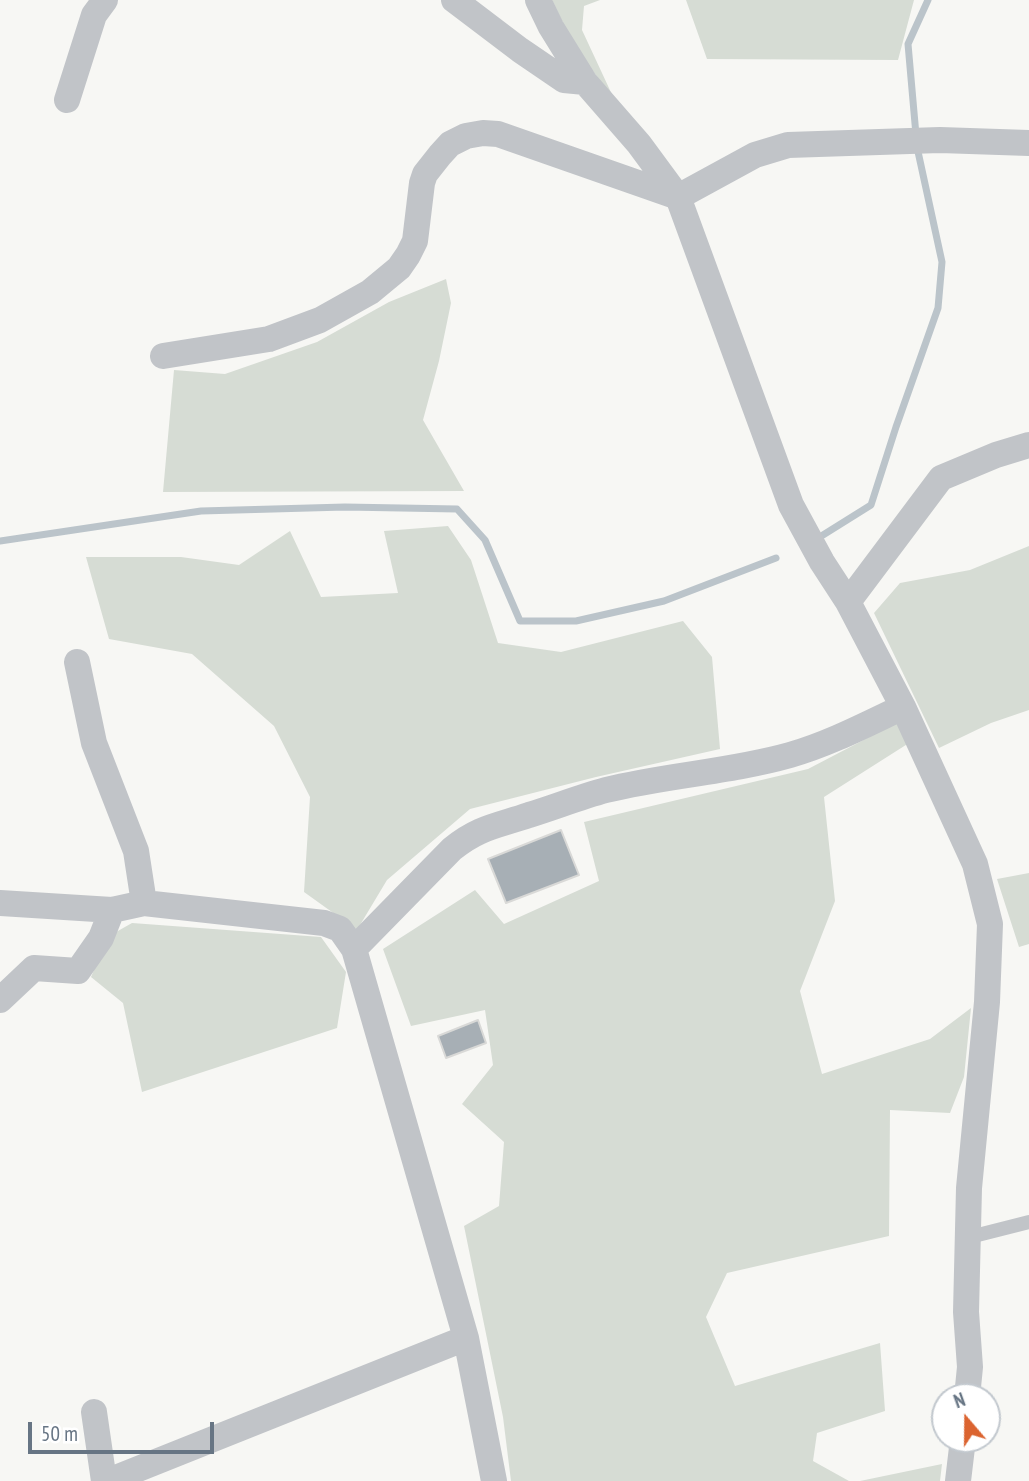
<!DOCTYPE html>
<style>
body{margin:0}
#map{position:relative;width:1029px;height:1481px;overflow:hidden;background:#f7f7f4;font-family:"PT Sans Narrow",sans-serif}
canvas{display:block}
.north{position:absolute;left:931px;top:1383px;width:70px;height:70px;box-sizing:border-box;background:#fff;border:2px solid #c2c8ce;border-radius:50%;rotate:340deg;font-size:19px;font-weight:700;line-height:28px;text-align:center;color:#677584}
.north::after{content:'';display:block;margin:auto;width:24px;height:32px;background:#db6430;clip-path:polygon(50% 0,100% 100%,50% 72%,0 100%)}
.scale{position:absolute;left:28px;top:1422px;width:186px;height:32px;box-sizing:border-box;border:4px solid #677584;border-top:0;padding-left:9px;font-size:21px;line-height:24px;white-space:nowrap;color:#677584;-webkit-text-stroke:5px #fff;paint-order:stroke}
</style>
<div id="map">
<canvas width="1029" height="1481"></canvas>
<div class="north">N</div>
<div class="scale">50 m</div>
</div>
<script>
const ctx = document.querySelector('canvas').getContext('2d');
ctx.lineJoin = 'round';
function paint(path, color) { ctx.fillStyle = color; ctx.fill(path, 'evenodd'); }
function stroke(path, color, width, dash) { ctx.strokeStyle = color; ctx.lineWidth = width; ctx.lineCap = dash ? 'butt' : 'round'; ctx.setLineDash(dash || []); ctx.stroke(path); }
paint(new Path2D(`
 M552,0h48l-16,6 -2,24 33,71 -42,-57z
 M686,0h228l-16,60 -191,-1z
 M446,279l5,24 -12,58 -16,59 41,71 -301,1 11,-122 51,4 92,-32 72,-40z
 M448,526l23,34 27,83 63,9 122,-31 29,36 8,92 -124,28 -126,32 -83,71 -30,50 -53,-38 6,-95 -36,-71 -82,-72 -83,-15 -23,-82h95l58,8 51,-34 31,66 77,-4 -14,-62z
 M1029,546v164l-38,13 -52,25 -65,-135 26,-30 70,-13z
 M900,721l9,22 -85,54 11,104 -35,90 22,83 108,-35 41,-31 -7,69 -14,36 -60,-3 -1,126 -162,37 -21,44 29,69 145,-43 5,68 -68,22 -4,28 36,20h-338l-8,-64 -39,-191 35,-20 5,-64 -42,-38 31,-39 -8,-55 -74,16 -28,-77 92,-59 29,34 95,-43 -15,-59 224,-53z
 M1029,873v71l-10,3 -22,-68z
 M132,923l189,14 25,35 -9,56 -195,64 -19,-89 -32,-26 18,-41z
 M942,1464l-2,17h-80z`), '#d6dcd4');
stroke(new Path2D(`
 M916,135l-8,-91 20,-44
 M823,535l48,-30 25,-78 42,-119 4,-46 -25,-115
 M0,541l201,-30 144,-4 112,2 28,31 35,81h56l88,-20 112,-43`), '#bbc4ca', 7);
const building = new Path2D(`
 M561,830l18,45 -73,28 -18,-44z
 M478,1020l8,23 -40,15 -8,-22z`);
paint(building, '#a7afb5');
stroke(building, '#d9d9d7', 2);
stroke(new Path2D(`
 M966,1238l63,-16`), '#c1c4c8', 14);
stroke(new Path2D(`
 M454,0l66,50 44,30 21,2
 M538,0l13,27 34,55 54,62 39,53 113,308 31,57 26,40 55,105 72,157 15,60 -3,78 -18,186 -3,124 4,55 -3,30
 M67,100l27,-85 11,-15
 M163,356l106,-17 51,-19 50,-28 29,-24 9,-13 7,-14 7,-58 3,-9 15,-19 10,-11 16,-8 17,-3 15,1 180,63 77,-42 33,-10 152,-5 89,3
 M848,602l93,-124 55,-23 33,-10
 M77,662l17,81 42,108 8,52
 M0,903l112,7 32,-7 180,20 16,6 14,20 112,389 28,143
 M354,949l98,-100c27,-22 45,-23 77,-34 26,-8 51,-18 77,-25 60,-15 124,-18 184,-35 39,-11 77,-31 113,-48
 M0,1000l34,-32 44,3 23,-33 11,-28
 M94,1412l10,69
 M108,1481l358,-143
 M958,1481l5,-42`), '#c1c4c8', 26);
</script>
